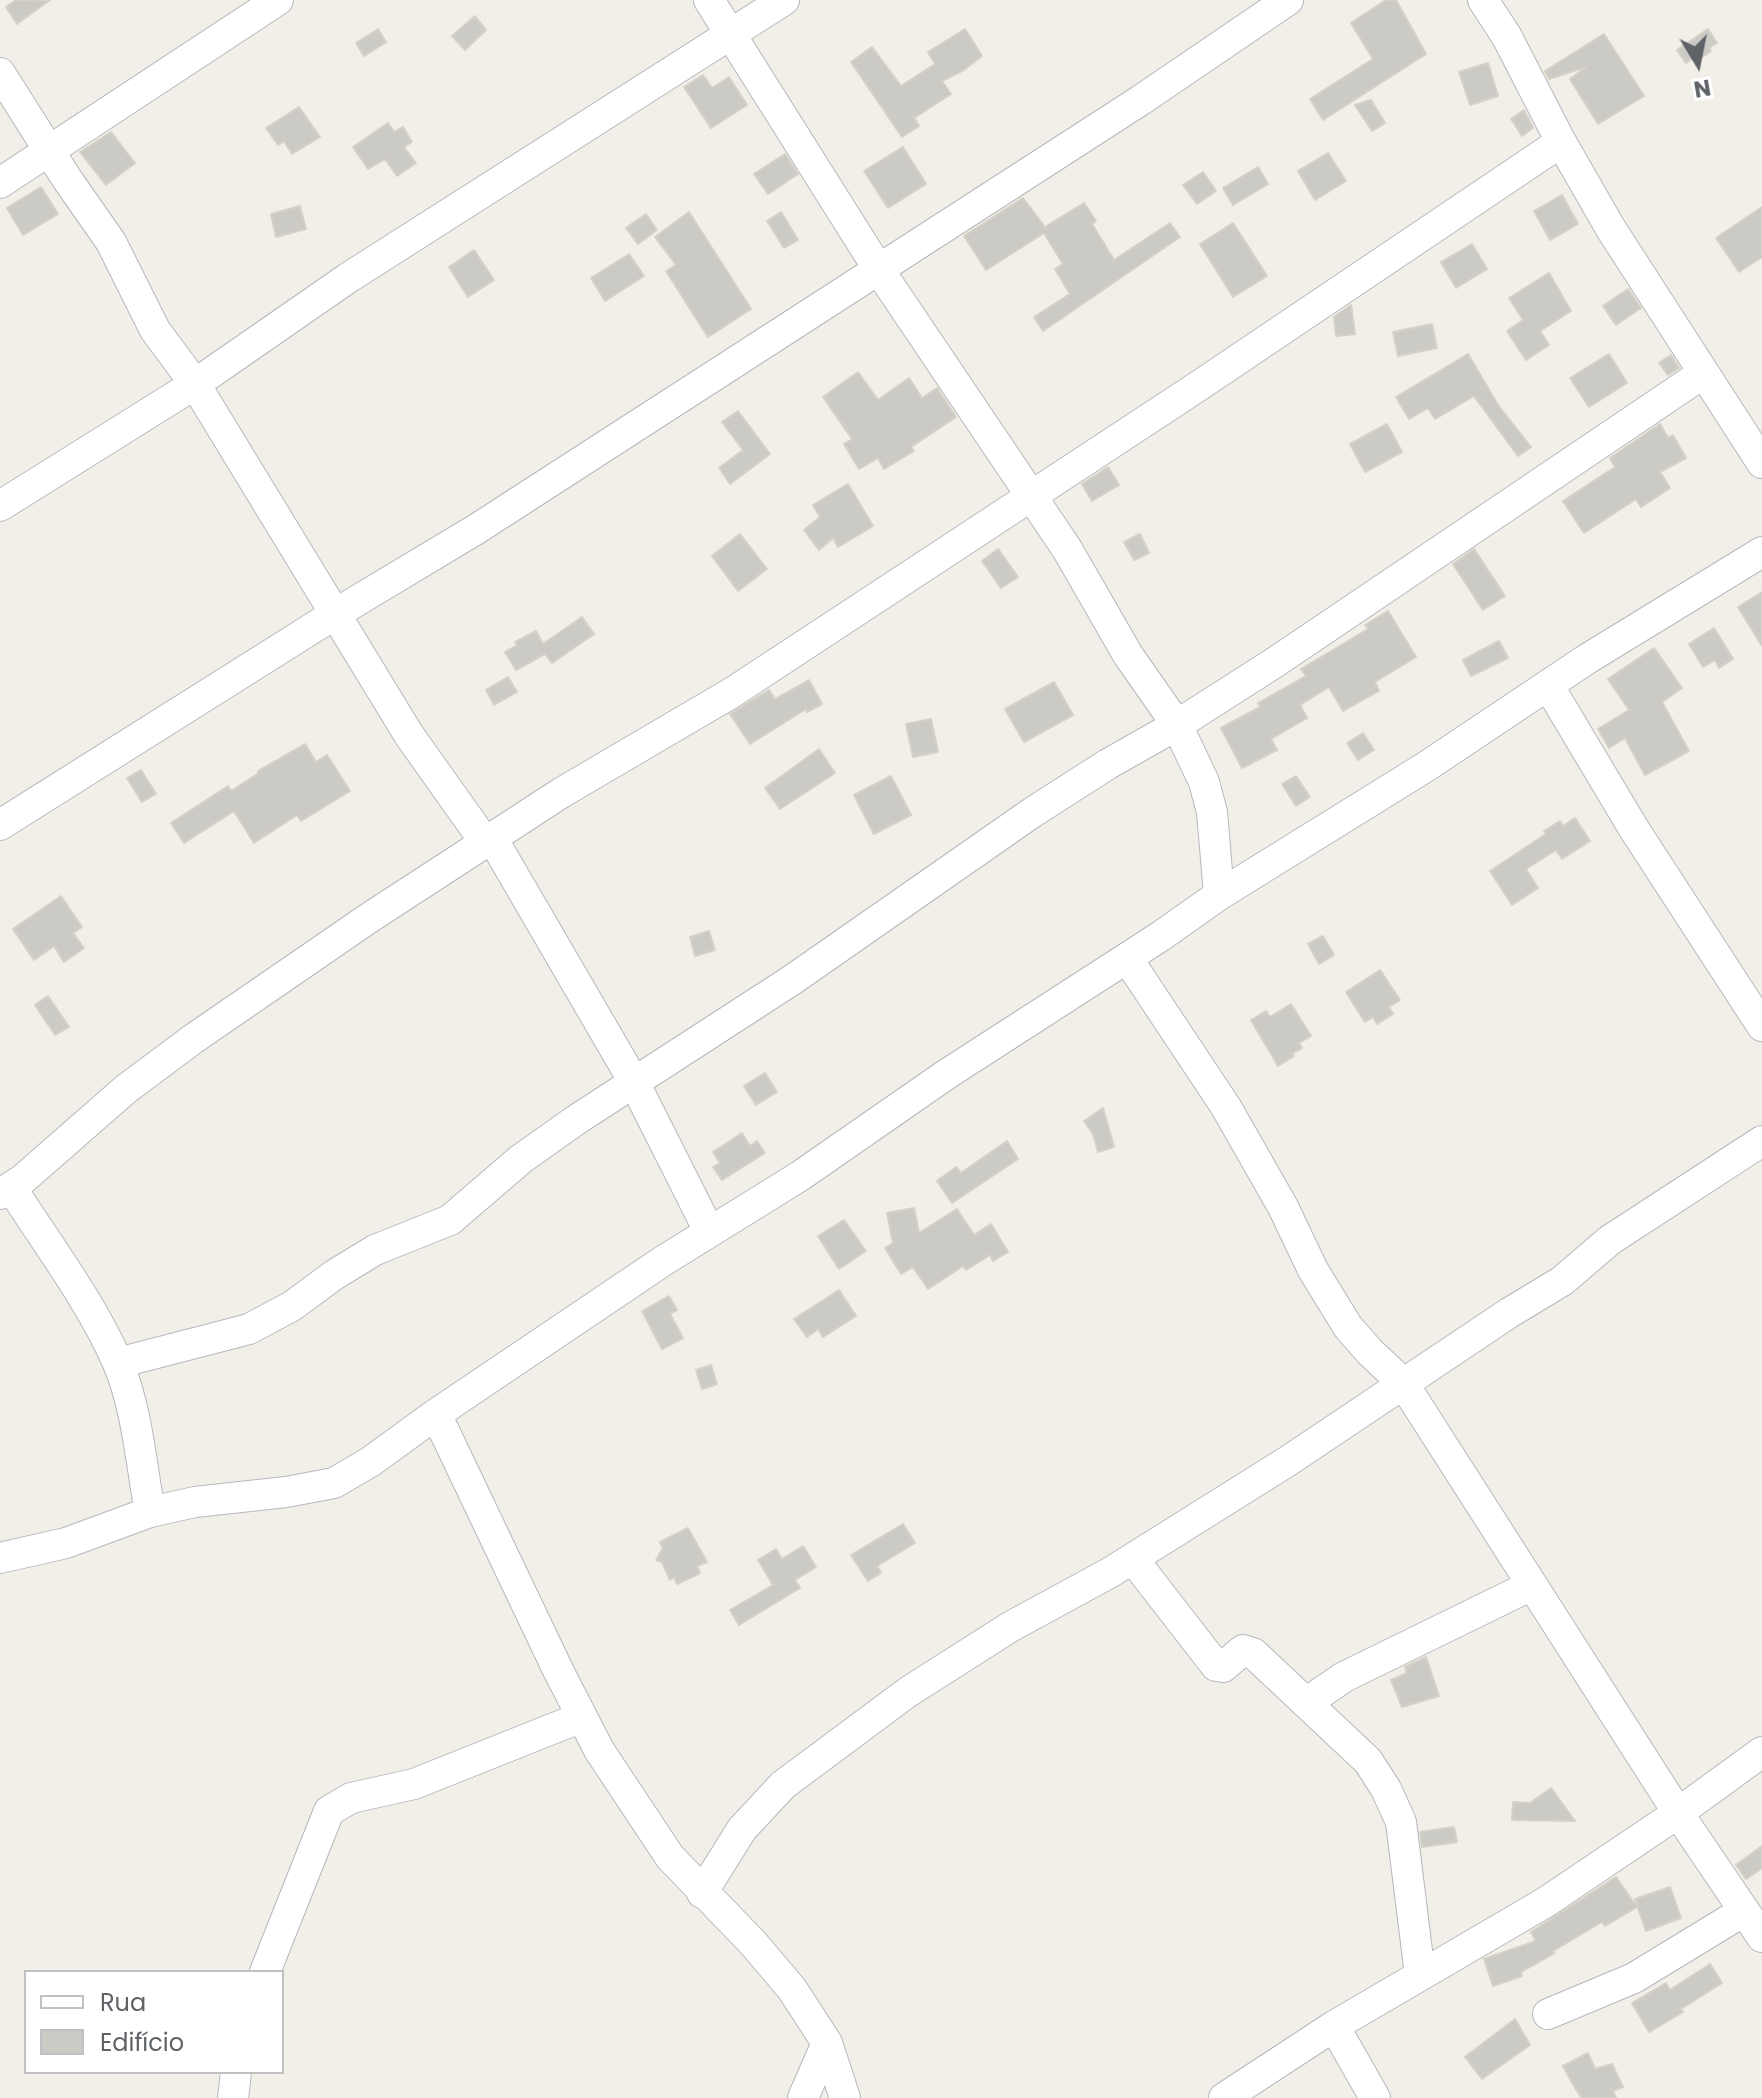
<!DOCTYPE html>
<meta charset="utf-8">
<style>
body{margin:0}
#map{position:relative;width:1762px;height:2098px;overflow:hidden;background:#f1efe8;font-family:Poppins,sans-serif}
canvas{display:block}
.legend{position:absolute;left:24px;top:1970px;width:260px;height:104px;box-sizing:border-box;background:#fff;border:2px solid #bfc1c3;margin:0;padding:10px 14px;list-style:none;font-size:24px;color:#5f6368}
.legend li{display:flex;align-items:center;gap:16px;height:40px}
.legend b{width:40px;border:2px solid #bfc1c3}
.north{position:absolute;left:1658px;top:24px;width:80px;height:80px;-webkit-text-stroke:6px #fff;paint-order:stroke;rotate:170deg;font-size:22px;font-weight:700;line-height:32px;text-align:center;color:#5f6368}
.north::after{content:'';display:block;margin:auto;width:28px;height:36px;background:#5f6368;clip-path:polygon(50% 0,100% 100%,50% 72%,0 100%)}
</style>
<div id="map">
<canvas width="1762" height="2098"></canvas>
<ul class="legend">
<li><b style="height:10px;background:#fff"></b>Rua</li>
<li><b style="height:22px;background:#cccac5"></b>Edifício</li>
</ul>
<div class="north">N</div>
</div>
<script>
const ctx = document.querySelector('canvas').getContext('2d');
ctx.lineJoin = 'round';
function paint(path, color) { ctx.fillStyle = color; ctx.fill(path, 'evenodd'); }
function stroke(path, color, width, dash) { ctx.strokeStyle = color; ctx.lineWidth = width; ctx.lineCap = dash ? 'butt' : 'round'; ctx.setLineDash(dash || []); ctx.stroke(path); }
const building = new Path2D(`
 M16,0h34l-33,24 -11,-17z
 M1386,0h10l30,54 -103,66 -13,-21 63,-40 -22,-36z
 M475,16l11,14 -21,20 -13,-14z
 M378,29l8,13 -22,14 -8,-13z
 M965,29l17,27 -18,14 -22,11 9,13 -37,24 5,8 -17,11 -51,-75 21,-15 29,39 34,-22 -7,-12z
 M1708,29l9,14 -8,5 2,3 -16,11 -2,-4 -7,5 -9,-13z
 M1604,34l40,62 -46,28 -28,-45 16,-12 -37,12 -4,-8z
 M1488,63l10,33 -28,9 -11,-33z
 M703,75l9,13 17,-11 18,28 -36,23 -27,-41z
 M1371,100l14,23 -13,8 -17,-26z
 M299,107l21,30 -28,17 -8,-13 -6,4 -12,-17z
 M1524,110l9,18 -11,8 -11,-17z
 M388,123l6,9 9,-5 9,15 -8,5 12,16 -19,13 -12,-17 -17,10 -15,-22z
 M111,132l24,31 -29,22 -26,-33z
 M903,147l23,37 -38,24 -24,-37z
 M1328,153l18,28 -31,19 -17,-29z
 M785,154l13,20 -30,20 -14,-20z
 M1258,167l10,17 -35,21 -10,-17z
 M1203,172l13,19 -19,13 -14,-19z
 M41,187l17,27 -35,21 -16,-27z
 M1562,195l16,29 -28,16 -16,-29z
 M1023,198l22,29 39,-24 12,18 -4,3 22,36 56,-37 10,14 -137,94 -9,-14 36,-23 -15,-25 8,-5 -19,-31 -58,37 -22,-34z
 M300,206l6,23 -30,8 -5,-23z
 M1762,207v50l-23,15 -23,-34z
 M689,212l62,97 -43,28 -42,-66 10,-6 -21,-28z
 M781,212l17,28 -14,8 -17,-27z
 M646,214l11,16 -19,14 -12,-16z
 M1233,223l34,53 -34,21 -33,-53z
 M1472,244l15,25 -31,19 -15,-26z
 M474,250l20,30 -26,17 -19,-30z
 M629,254l15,22 -39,25 -14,-23z
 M1549,273l22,38 -31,20 9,14 -23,15 -19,-29 16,-11 -14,-22z
 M1628,289l13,19 -25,17 -13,-19z
 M1351,305l4,29 -19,2 -2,-19z
 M1432,324l5,24 -39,8 -5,-24z
 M1468,354l30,51 33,42 -13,9 -44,-60 -39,23 -7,-11 -19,11 -13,-22z
 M1609,354l18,29 -38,24 -19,-29z
 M1671,355l8,13 -11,7 -9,-12z
 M858,372l20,28 31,-22 13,20 15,-10 19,29 -45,30 3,4 -30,18 -6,-11 -19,11 -15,-25 8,-5 -29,-42z
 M738,411l32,43 -40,30 -11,-16 24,-18 -21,-28z
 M1387,424l15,28 -37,20 -15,-28z
 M1660,424l8,14 5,-3 13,23 -26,14 10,16 -29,19 -5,-8 -52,34 -21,-32 52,-34 -5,-9z
 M1108,467l11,18 -27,16 -10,-17z
 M848,484l25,42 -35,21 -5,-9 -14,12 -15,-20 16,-13 -7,-12z
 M740,534l27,35 -29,22 -26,-35z
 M1140,534l9,19 -15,7 -10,-18z
 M998,549l20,28 -17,11 -19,-27z
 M1474,549l31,47 -22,14 -30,-46z
 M1762,592v54l-24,-39z
 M1388,611l28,46 -41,25 4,9 -36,20 -14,-24 -29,18 7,13 -36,21 6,11 -35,18 -21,-40 39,-21 -2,-4 48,-27 -5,-7 67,-40 -3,-4z
 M582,617l12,17 -42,29 -7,-9 -29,16 -11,-18 12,-7 -2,-3 21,-11 7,13z
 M1714,628l19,31 -14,9 -4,-8 -12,7 -14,-23z
 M1499,641l9,17 -37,18 -8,-16z
 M1654,648l28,40 -20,14 27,49 -44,24 -20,-37 -16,10 -11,-19 31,-19 -21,-31z
 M508,677l9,15 -23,13 -8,-15z
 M809,680l13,24 -15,8 -1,-3 -56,35 -20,-30 39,-24 6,9z
 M1054,682l19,33 -49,27 -19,-33z
 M931,719l7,33 -25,5 -7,-33z
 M1363,733l11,17 -16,10 -11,-17z
 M305,744l11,18 11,-7 23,36 -49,30 -4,-6 -43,28 -20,-32 -50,32 -13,-20 57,-37 3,5 28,-18 -1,-2z
 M819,749l16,24 -55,36 -15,-21z
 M141,770l15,24 -14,8 -15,-24z
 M891,776l20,39 -37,19 -20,-39z
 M1296,776l14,21 -14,9 -14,-22z
 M1575,818l15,23 -28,18 -6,-9 -30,19 12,19 -26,17 -22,-34 56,-37 -2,-3 16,-10 3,5z
 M61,896l21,31 -9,6 11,15 -20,14 -10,-16 -20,14 -21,-31z
 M709,931l6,19 -20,6 -5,-19z
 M1323,936l11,19 -15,9 -11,-20z
 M1380,970l20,30 -11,7 4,7 -16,10 -4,-7 -8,5 -19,-30z
 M48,996l21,31 -14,8 -20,-30z
 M1291,1004l20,32 -12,7 3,5 -10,6 2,2 -16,10 -27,-46 15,-9 4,6z
 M765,1073l12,19 -21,13 -12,-19z
 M1103,1108l11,39 -16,5 -5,-18 -9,-13z
 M742,1133l8,13 7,-5 8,12 -43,27 -9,-13 7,-4 -7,-11z
 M1007,1141l11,18 -66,44 -15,-22 19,-14 5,6z
 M914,1208l5,25 38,-24 17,26 17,-11 17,28 -15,9 -3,-6 -24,15 -3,-4 -35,23 -15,-22 -12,7 -16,-26 8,-5 -6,-30z
 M844,1220l22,31 -27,18 -21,-33z
 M839,1290l17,26 -33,21 -5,-8 -11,8 -13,-18z
 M669,1296l8,14 -7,4 13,24 -21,11 -20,-38z
 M711,1365l6,19 -15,5 -6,-19z
 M903,1524l12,19 -38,23 4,7 -13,8 -17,-26z
 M688,1528l19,34 -10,4 3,7 -23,11 -3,-7 -4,3 -8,-18 -6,-2 7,-12 -3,-6z
 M803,1546l13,21 -21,13 5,8 -61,37 -9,-15 43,-25 -15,-25 18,-11 6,10z
 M1426,1657l13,39 -37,11 -11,-27 16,-7 -2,-6z
 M1551,1788l24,33 -63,-1 1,-18 17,1z
 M1454,1827l3,15 -35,5 -2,-15z
 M1762,1846v22l-16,11 -10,-14z
 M1616,1877l21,30 -32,19 -3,-4 -49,29 2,2 -34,19 1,4 -29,10 -9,-27 52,-18 -5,-9z
 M1670,1887l11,31 -35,13 -11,-32z
 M1710,1964l12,19 -41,26 2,3 -34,20 -17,-29 34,-20 4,7z
 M1515,2019l15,26 -48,34 -17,-22z
 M1588,2053l7,16 17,-5 11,23 -10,4 3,7h-34l-7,-10 -12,-22z`);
paint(building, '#cccac5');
stroke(building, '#d6d1c6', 2);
const minor = new Path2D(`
 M1483,0l24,37 54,105 50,87 151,234
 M0,73l67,106 44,63 44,88 40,54 214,351 76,107
 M0,183l278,-183
 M0,506l195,-122 153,-106 436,-278
 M1548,685l86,144 128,197
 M0,825l335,-211 140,-84 666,-430 147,-100
 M492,838l142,244 75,149
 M1219,895l-7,-83 -8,-30 -27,-57 97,-62 428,-289
 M1127,958l99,149 57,100 30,63 35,57 22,25 33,31 275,430 84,124
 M11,1187c36,57 79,113 106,174 20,46 24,102 33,151
 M0,1194l22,-14 104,-91 67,-50 176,-121 192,-125 172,-101 461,-303 367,-247
 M118,1363l131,-34 43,-23 42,-31 41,-25 75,-30 71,-61 55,-39 216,-140 241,-168 75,-48 69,-39 -49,-70 -61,-106 -188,-279 -170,-270
 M436,1414l122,256 41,80 71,107 83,86 39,46 35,54 18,55
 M0,1558l66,-15 84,-31 45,-10 91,-10 48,-9 36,-21 66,-48 227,-153 137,-85 147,-102 214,-138 58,-41 208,-129 160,-107 175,-107
 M1133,1559l83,107 7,1 20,-17 10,3 115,108 18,28 15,33 19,153
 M1306,1703l38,-26 188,-92
 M702,1893l40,-64 41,-44 125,-93 102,-65 101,-55 177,-111 221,-148 53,-32 48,-41 152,-99
 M265,1972l64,-161 22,-13 63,-14 168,-67
 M1548,2014l86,-36 110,-67
 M1334,2026l41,72
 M233,2098l3,-26
 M803,2098l24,-55
 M1224,2098l110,-72 212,-124 132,-89 84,-61`);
stroke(minor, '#b5b8bc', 32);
stroke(minor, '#fff', 30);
</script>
